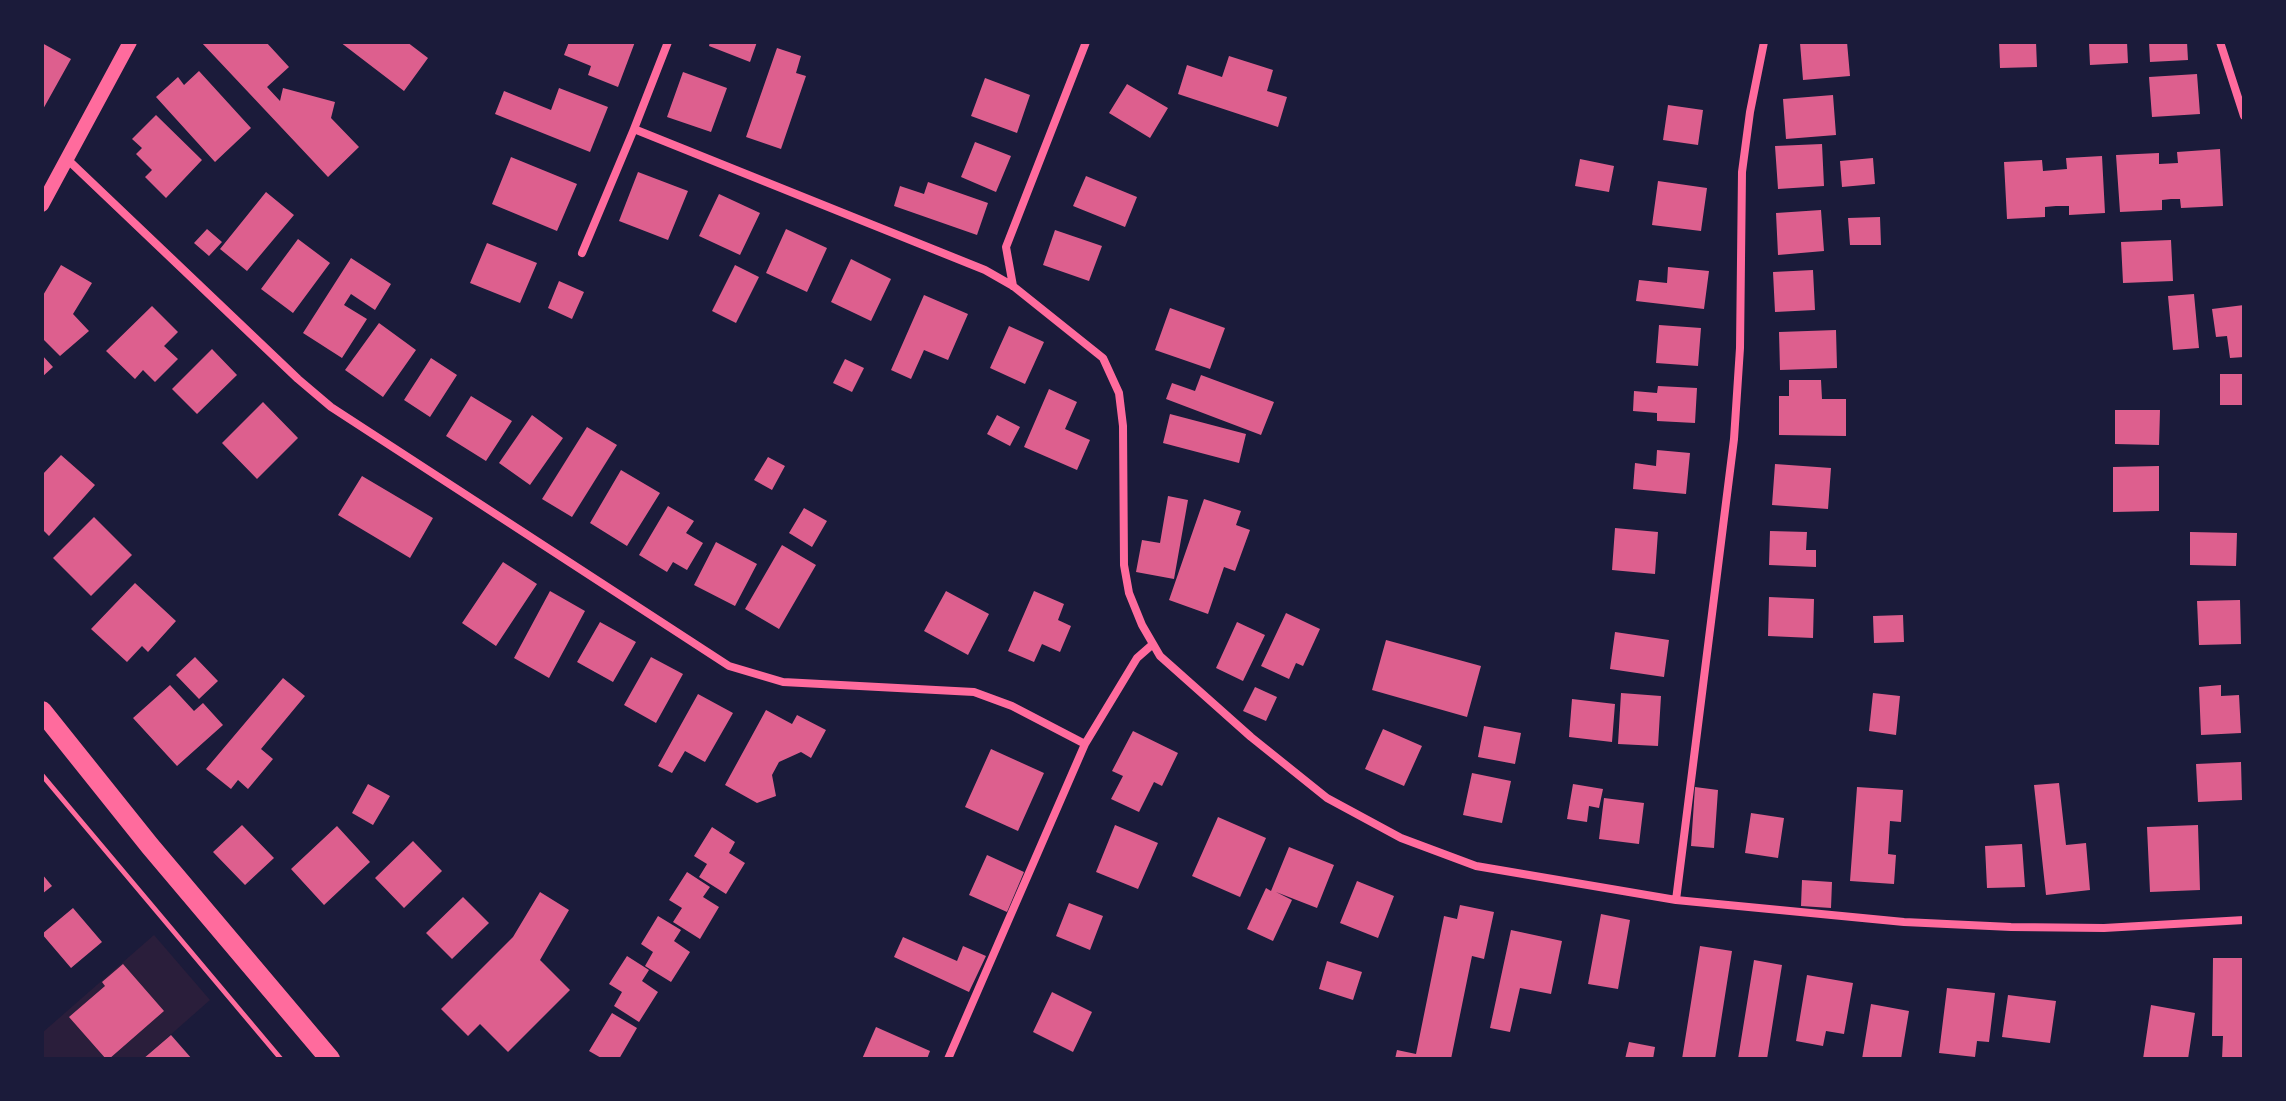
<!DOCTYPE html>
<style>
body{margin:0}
#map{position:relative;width:2286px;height:1101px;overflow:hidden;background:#1b1b3a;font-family:"Fira Sans Condensed",sans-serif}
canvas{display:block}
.frame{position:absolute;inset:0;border:44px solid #1b1b3a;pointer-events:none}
</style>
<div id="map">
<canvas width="2286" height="1101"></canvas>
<div class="frame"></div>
</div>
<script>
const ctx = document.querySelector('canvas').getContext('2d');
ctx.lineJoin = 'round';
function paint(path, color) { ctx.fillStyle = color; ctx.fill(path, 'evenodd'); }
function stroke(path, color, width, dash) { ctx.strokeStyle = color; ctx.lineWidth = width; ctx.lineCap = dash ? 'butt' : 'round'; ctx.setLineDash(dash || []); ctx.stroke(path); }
paint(new Path2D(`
 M154,935l56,65 -67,59h-101v-26z`), '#2a1e3b');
paint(new Path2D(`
 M201,42h65l23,25 -22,20 13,14 3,-13 52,14 -4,16 28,29 -31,30z
 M340,42h67l21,16 -24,33z
 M569,42h66l-17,45 -30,-12 3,-9 -27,-11z
 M710,42h47l-7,20 -41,-16z
 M1847,42l3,34 -47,4 -3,-37z
 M1999,42h37l1,25 -37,1z
 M2127,42l1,21 -38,2 -1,-22z
 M2149,42h38l1,18 -38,2z
 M42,43l29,16 -29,52z
 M777,48l24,8 -5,17 10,3 -25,73 -35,-12z
 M1229,56l44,14 -6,21 20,6 -9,30 -100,-33 9,-29 35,12z
 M199,71l52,57 -36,34 -59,-65 22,-20 6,8z
 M683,72l44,16 -16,44 -44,-15z
 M2197,74l3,40 -48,3 -3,-40z
 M985,78l45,17 -13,38 -46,-17z
 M1127,84l41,24 -18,30 -41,-25z
 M559,88l49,19 -18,45 -95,-38 9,-23 47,19z
 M1833,95l3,40 -50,4 -3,-40z
 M1668,105l35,5 -5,35 -35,-5z
 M156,115l46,45 -36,38 -21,-21 7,-7 -16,-16 6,-6 -10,-9z
 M975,142l36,14 -15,36 -35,-15z
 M1822,144l2,42 -46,3 -3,-43z
 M2220,149l3,57 -42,2 -1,-9h-9l-9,1v10l-42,2 -4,-57 43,-2v11l19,-1 -1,-11z
 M2102,156l3,57 -36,2v-9h-13l-11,1v10l-38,2 -3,-57 38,-2 1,11 24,-2 -1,-11z
 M511,157l66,27 -20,47 -65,-27z
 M1873,158l2,26 -33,3 -2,-26z
 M1580,159l34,7 -5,26 -34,-6z
 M638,172l50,19 -20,49 -49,-19z
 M1086,176l51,21 -12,30 -52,-21z
 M1658,181l49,7 -6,43 -49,-6z
 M928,182l60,21 -11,32 -83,-29 6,-20 24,8z
 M266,192l28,23 -47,56 -27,-22z
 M719,194l41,19 -20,42 -41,-19z
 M1821,210l3,41 -46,4 -2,-42z
 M1880,217l1,28h-31l-2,-27z
 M207,229l15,13 -13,14 -15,-13z
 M786,229l41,19 -20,44 -41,-19z
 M1055,230l47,16 -13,35 -46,-16z
 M298,239l32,24 -37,50 -32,-24z
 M2171,240l2,41 -50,2 -2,-41z
 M487,243l50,20 -17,40 -50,-20z
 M351,258l40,26 -16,26 -24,-16 -7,11 23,14 -25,39 -39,-25z
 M851,259l40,20 -20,42 -40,-19z
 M61,265l31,18 -19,31 16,17 -29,25 -18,-18v-41z
 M735,265l24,12 -23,46 -24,-12z
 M1668,267l41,4 -5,38 -68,-8 3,-21 28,3z
 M1813,270l2,40 -40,2 -2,-40z
 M559,281l25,11 -12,27 -24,-11z
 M2194,294l5,54 -26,2 -5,-54z
 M924,295l44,19 -20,46 -24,-10 -13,29 -20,-9z
 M2244,305v52l-14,1 -3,-22 -11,1 -4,-28z
 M152,306l26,26 -14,14 14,13 -23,23 -12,-12 -8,9 -29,-28z
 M1170,308l55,20 -15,41 -55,-19z
 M379,323l37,27 -33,47 -38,-27z
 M1659,325l42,3 -3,38 -42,-3z
 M1009,326l35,16 -19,42 -35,-16z
 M1836,330l1,38 -57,2 -1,-38z
 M212,349l25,26 -40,39 -25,-25z
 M42,355l11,12 -11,10z
 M431,358l26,17 -27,42 -26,-17z
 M845,359l19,9 -12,24 -19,-9z
 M2220,374h24v31h-24z
 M1201,375l73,27 -13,33 -95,-36 6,-16 23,8z
 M1789,380h32l1,19h24v37l-67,-1v-39h10z
 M1658,386l39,2 -2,35 -38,-2v-8l-24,-2 1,-20 23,2z
 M1049,389l28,13 -12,27 25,11 -13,30 -53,-23z
 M471,396l41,25 -26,40 -40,-25z
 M263,402l35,36 -41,41 -35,-36z
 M2115,410h45l-1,35 -44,-1z
 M1170,414l76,20 -7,29 -76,-20z
 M532,415l31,23 -33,47 -31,-22z
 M997,415l23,12 -10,19 -23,-12z
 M587,427l30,18 -45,72 -30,-18z
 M1657,450l33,3 -4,41 -53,-5 2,-26 21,3z
 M61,455l34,30 -46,51 -7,-7v-54z
 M768,457l17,9 -13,24 -18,-10z
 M1775,464l56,4 -3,41 -56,-4z
 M2159,466v45l-46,1v-45z
 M621,470l39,23 -33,53 -37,-23z
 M362,476l71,42 -23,40 -72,-43z
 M1168,496l20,4 -14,79 -38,-7 6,-32 18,3z
 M1204,499l37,12 -5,14 14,5 -15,41 -11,-4 -16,47 -39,-14z
 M668,506l26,15 -8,12 17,10 -16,27 -14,-8 -6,10 -28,-17z
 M804,508l23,13 -15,26 -23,-14z
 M94,517l38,38 -41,41 -38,-38z
 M1615,528l43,4 -3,42 -43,-4z
 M1770,531l37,1 -1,18h10v17l-47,-2z
 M2190,532l47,1 -1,33 -46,-1z
 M716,542l41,22 -22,42 -41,-21z
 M782,545l34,20 -37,64 -34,-20z
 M503,562l34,22 -41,62 -34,-23z
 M135,583l41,38 -28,31 -6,-6 -15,16 -36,-33z
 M550,591l35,20 -36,67 -35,-20z
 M946,591l43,23 -21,41 -44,-24z
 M1034,591l30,13 -6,16 13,6 -11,26 -18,-8 -8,18 -26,-11z
 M1769,597l45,2 -1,39 -45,-2z
 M2240,600l1,44 -42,1 -2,-44z
 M1286,613l34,16 -17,37 -7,-3 -7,16 -28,-13z
 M1903,615l1,27 -30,1 -1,-27z
 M600,622l36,20 -23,40 -36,-20z
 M1237,622l28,13 -22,46 -27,-13z
 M1615,632l54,8 -5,37 -54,-8z
 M1386,640l95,26 -14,51 -95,-27z
 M195,657l23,24 -19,18 -23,-24z
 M651,657l32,17 -27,49 -32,-18z
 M283,678l22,18 -44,53 12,10 -25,30 -10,-9 -7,9 -25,-20z
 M170,685l24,26 9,-8 20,22 -46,41 -44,-48z
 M2221,685v11l18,-1 2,38 -40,2 -2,-48z
 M1255,687l22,10 -11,24 -23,-10z
 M1621,693l40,3 -3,50 -40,-2z
 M1873,693l27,3 -4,39 -27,-4z
 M698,694l35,19 -28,49 -20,-11 -13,22 -14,-7z
 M1572,699l43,5 -3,38 -43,-5z
 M766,710l26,14 5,-9 29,15 -15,28 -10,-6 -22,10 -7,13 4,21 -19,7 -32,-18z
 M1484,726l37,7 -6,31 -37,-7z
 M1383,729l39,17 -18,40 -39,-17z
 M1133,731l45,22 -16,33 -8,-4 -15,30 -28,-13 12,-23 -11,-5z
 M991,749l53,24 -26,58 -53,-24z
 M2241,762l1,38 -44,2 -2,-38z
 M1472,773l39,8 -9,42 -39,-8z
 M2059,783l7,62 20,-2 4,47 -44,5 -12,-110z
 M368,784l22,12 -17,29 -21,-12z
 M1573,784l30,5 -4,19 -10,-2 -2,16 -20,-3z
 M1695,787l23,3 -4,58 -23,-2z
 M1857,787l46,3 -2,32 -11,-1 -2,33 8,1 -2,29 -44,-3z
 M1604,798l40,5 -5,41 -40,-5z
 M1751,813l33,5 -6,40 -33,-5z
 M1218,817l48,21 -26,59 -48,-21z
 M242,825l32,33 -29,27 -32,-33z
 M1115,825l43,18 -20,46 -42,-17z
 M2198,825l2,65 -50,2 -3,-65z
 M337,826l33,36 -46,43 -33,-36z
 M712,827l23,15 -6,11 16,10 -19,31 -27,-17 8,-13 -13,-8z
 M413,841l29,30 -38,37 -29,-30z
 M2022,844l3,43 -38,1 -2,-42z
 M1289,847l45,18 -17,43 -41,-16 16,8 -19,41 -26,-12 19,-41 5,3z
 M987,855l37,17 -17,40 -38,-17z
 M687,872l23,15 -7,10 16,10 -19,32 -27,-17 9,-14 -13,-8z
 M42,874l10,12 -10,8z
 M1802,880l30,2 -1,26 -30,-2z
 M1357,881l37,15 -16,42 -38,-15z
 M540,892l29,18 -29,50 30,30 -62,62 -28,-28 -12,12 -27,-27 72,-72z
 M463,897l26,26 -37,36 -26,-26z
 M1069,903l34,13 -13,34 -34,-14z
 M1460,905l34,7 -10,47 -12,-3 -21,103h-56l2,-9 19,4 28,-138 13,3z
 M73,908l29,34 -31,26 -29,-34z
 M1601,914l29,6 -12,69 -30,-5z
 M658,916l23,14 -7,11 16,11 -19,30 -26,-16 8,-14 -12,-8z
 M1511,930l51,11 -11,53 -31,-6 -10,44 -20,-4z
 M903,937l54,24 6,-15 23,10 -17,36 -75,-35z
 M1700,946l32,5 -17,108h-33z
 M627,956l22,14 -7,11 16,11 -19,30 -25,-16 8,-14 -13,-8z
 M2213,958h31v101h-22l1,-23h-11z
 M1754,960l28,5 -15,94h-29z
 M1327,961l35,11 -9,28 -34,-11z
 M123,964l41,47 -55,48h-3l-37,-42 36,-31 -3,-4z
 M1807,975l46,8 -9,51 -18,-3 -3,15 -27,-5z
 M1947,988l48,5 -6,49 -12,-1 -2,16 -36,-4z
 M1052,992l40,20 -19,40 -40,-20z
 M2008,995l48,6 -6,42 -48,-6z
 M1871,1004l38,7 -8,48h-39z
 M2151,1005l44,8 -7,46h-45z
 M612,1013l25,15 -18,31h-16l-14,-8z
 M876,1027l54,24 -3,8h-65z
 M171,1035l21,24h-49z
 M1629,1042l26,5 -2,12h-28z`), '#dd5f8e');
stroke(new Path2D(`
 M42,775l239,284`), '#ff6b9d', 5);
stroke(new Path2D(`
 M2220,42l24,74
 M634,129l34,-87
 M67,159l231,220 33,28 398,259 54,16 191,10 38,14 73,38
 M582,253l52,-124 351,141 28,16 90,72 16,35 4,33 1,139 5,28 13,32 18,31 91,81 76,61 74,40 75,28 200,34 228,22 107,5 93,1 140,-8
 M1013,286l-7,-39 80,-205
 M1676,900l58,-461 6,-91 2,-176 8,-60 14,-70
 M948,1059l137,-315 52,-86 16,-14`), '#ff6b9d', 8);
stroke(new Path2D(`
 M42,205l88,-163`), '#ff6b9d', 14);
stroke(new Path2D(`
 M42,711l108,135 180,213`), '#ff6b9d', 20);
</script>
